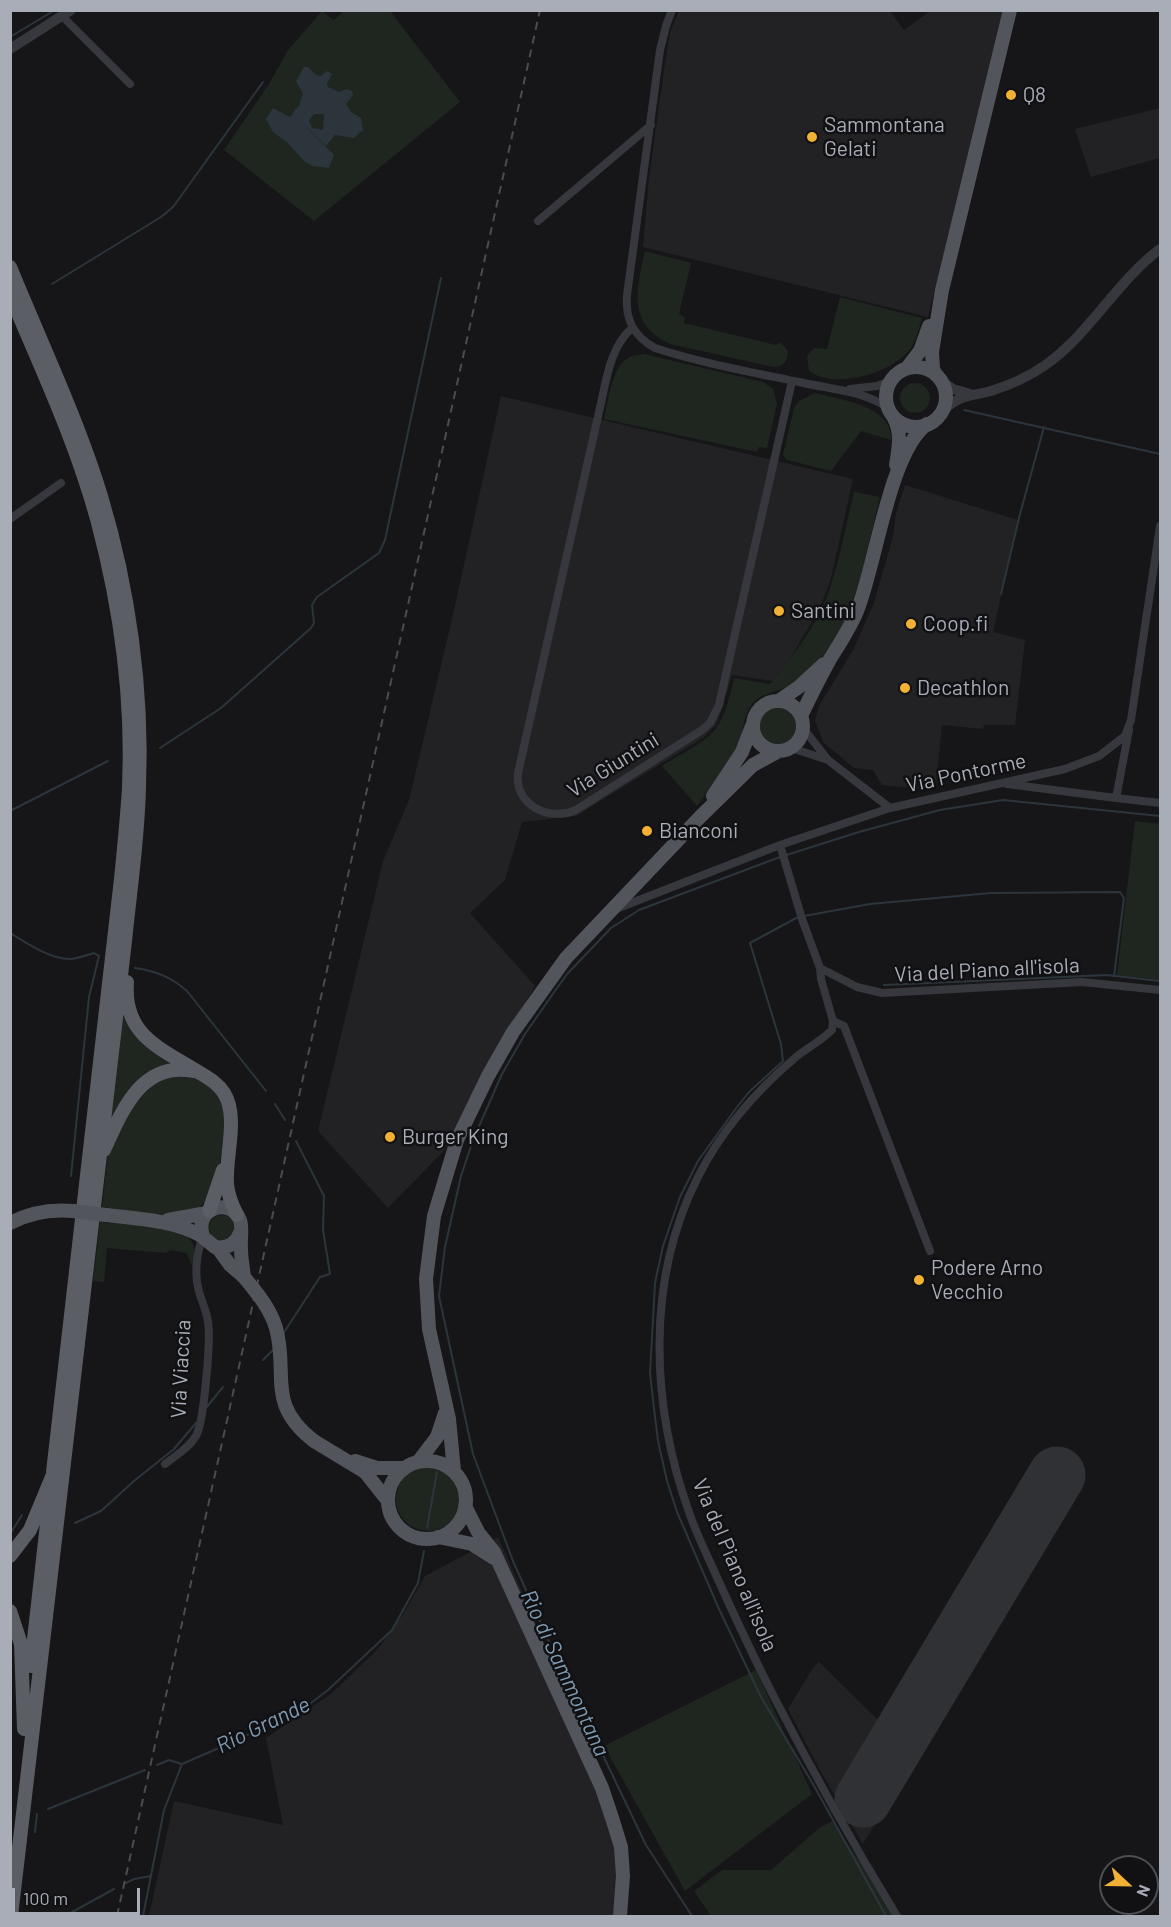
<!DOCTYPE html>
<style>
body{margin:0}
#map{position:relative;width:1171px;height:1927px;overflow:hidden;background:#161618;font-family:Barlow,sans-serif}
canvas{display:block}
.frame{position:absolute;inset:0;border:12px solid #a8adb8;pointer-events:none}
.north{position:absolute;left:1099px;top:1855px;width:60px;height:60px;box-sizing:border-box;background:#111113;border:2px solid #4d4f55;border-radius:50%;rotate:112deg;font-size:16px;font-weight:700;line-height:24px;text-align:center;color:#a8adb8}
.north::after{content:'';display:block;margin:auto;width:21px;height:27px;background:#f2b134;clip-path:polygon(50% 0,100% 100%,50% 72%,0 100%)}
.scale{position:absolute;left:12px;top:1888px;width:128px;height:27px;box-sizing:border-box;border:3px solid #a8adb8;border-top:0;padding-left:8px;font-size:18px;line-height:21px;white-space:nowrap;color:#a8adb8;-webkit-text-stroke:4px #111113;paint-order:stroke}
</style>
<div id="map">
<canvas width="1171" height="1927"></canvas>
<div class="frame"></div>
<div class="north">N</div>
<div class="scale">100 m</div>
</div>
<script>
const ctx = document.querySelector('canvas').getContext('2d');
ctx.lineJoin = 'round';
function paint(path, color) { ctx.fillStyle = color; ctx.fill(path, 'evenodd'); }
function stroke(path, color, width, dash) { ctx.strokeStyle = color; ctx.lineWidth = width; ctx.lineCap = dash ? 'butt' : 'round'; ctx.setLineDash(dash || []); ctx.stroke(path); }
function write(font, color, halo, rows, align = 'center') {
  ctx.font = font + ' Barlow,sans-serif'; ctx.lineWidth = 5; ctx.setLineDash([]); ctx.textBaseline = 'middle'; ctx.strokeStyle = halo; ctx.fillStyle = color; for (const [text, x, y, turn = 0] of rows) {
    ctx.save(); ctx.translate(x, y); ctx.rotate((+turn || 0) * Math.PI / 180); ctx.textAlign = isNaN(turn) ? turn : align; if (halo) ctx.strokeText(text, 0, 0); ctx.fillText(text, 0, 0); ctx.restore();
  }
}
paint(new Path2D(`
 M679,11h211l14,19 26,-19h74l-76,306 -285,-70 6,-69 15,-108 6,-38z
 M1160,108v50l-69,19 -16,-48z
 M501,396l352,83 -22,100 -12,31 -30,50 -17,21 -40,-6 -15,49 -14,14 -127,78 -54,6 -17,58 -35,33 65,73 -92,166 -55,56 -70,-77 65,-270 26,-61 43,-181z
 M905,485l113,35 -25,112 32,8 -10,85h-31l-1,4 -41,-4 -6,61 -15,3 -39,-4 -9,-15 -19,-2 -31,-26 -8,-22 4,-14 34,-56 21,-47 19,-67 3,-23z
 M1056,1448l19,38 -212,358 -42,-72 -33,-63 26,-43 5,-4 63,62 159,-265 6,-9z
 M498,1537l115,261 14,50 -1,68h-477l25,-115 109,24 -17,-87 65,-44 46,-44 25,-34 23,-40z`), '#222225');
paint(new Path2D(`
 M322,11l12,9 10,-9h46l70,91 -146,119 -90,-71 43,-63 22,-38z
 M645,251l46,12 -12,51 6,3 -1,6 92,22 4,-3 8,9c0,9 -4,16 -14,16l-104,-23c-44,-21 -33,-55 -25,-93z
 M840,297l82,21c-3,10 -5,21 -11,30 -17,25 -77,42 -102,23l-2,-15 7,-8 13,1z
 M644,354l119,28 10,7 4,15 -10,44 -8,-1 -2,5 -153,-33c4,-17 8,-55 26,-62 4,-2 10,-2 14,-3z
 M900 398a15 15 0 1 1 30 0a15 15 0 1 1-30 0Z
 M815,393c23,6 79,13 76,47l-30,-9 -30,40 -44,-11 -4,-5 11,-47 5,-7z
 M854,492l26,5c-15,59 -23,127 -69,172 -7,7 -16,14 -26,19 -11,5 -24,5 -32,15 -11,12 -9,33 -16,47 -10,20 -27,38 -40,56l-35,-40c49,-30 60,-29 72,-88l36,6c22,-28 48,-59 59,-93 11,-32 17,-67 25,-99z
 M760 726a18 18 0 1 1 36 0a18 18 0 1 1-36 0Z
 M1135,821l25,3v156l-43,-5z
 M122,1006l53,56 -62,59 -4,-1z
 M161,1075c9,0 23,-3 32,1 11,3 26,16 30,27 8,20 -6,97 -27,107 -26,11 -64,3 -91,-3l-2,16c21,1 84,-3 91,24 1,5 -1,13 -2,18l-6,-12 -16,-3 -4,3 -59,-5 -3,34 -11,-1 15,-126 21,-48z
 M209 1228a13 13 0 1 1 26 0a13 13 0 1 1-26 0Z
 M396 1499a32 32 0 1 1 64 0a32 32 0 1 1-64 0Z
 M756,1670l56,124 -127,97 -81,-145z
 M832,1821l65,95h-186l-17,-25 28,-21h49l48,-42z`), '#1e261f');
paint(new Path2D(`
 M304,67h4l8,8 5,1 6,-5 5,3 -5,9 1,4 11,5 8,-3 5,2 1,4 -7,9 5,8 10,6 2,12 -9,8 -19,-3 -9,11 -28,-27 36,36 -5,13 -16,-2 -9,-5 -16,-18 -15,-11 -7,-13 7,-11 17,9 2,-2 2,-4 5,-5 4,-12 -7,-13zM314,114h10l-1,16 -11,-2 -3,-8z`), '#2c353c');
stroke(new Path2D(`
 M10,37l45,-27
 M52,284l109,-67 12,-10 90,-125
 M964,410l196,44
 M1001,594l19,-80 24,-87
 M160,748l61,-40 90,-80 3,-5 -2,-18 5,-8 62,-44 6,-13 56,-262
 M10,811l98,-50
 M804,916l66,-12 121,-11 129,-1 4,6 -10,78
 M798,917l-48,26 31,101 2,17 -34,31 -15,19 -36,50 -18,36 -17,49 -8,37 -5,90 3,27 5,41 9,40 10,31 42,97 42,88 52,87 73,132
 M10,933c17,10 41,27 61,26 8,-1 16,-4 23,-6l5,3 -10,41 -18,179
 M135,968c21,3 36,9 52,23l79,100
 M884,985l223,-10 53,6
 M275,1104l10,16
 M283,1334l37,-57 10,-3 -7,-44 1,-34 -28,-55
 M263,1360l11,-11
 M206,1408l17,-21
 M75,1523l26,-12 33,-30 40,-32 22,-26
 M427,1528l10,-56
 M10,1534l12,-19
 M157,1765l12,-5 13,4
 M48,1809l97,-39
 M35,1832l2,-18
 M126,1883l8,-4 17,-3
 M65,1916l49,-27
 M143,1916l21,-106 18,-46 53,-23 72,-35 21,-16 64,-60 26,-47 6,-32
 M692,1916l-46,-71 -93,-194 -40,-90 -40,-107 -34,-158 6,-49 16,-71 12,-36 29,-66 23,-40 32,-46 11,-15 43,-45 28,-18 141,-53 79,-25 81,-22 63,-10 157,16`), '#2c353c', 2);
stroke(new Path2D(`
 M863,1799l194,-324`), '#303135', 57);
stroke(new Path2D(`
 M672,10l-6,16 -6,24 -33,245c-2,24 6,41 28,53 46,15 96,24 144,34 30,7 61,8 88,25
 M62,16l68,68
 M538,221l113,-96
 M632,328c-23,20 -26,55 -33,84l-81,361c-4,32 31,49 58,37l126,-80 8,-7 9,-18 73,-324
 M850,389l27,-3 13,-5
 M10,519l51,-36
 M803,728l25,32 62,48
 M791,748l37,12
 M1007,784l109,14 13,-68
 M1116,798l44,5
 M780,845l22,74 18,49 1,11 12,42 -1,9c-11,11 -25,18 -36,27 -40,34 -75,74 -98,120 -53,104 -47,230 -8,338 7,20 17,40 26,60 18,40 36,79 56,118 39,76 81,151 125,223
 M616,909l164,-64 110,-37 175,-39 34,-13 26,-20 6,-16 29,-194
 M820,968l37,19 25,6 200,-11 78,8
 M833,1021l11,5 86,225
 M165,1464c10,-8 24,-16 31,-28 8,-14 15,-96 12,-114 -1,-9 -5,-18 -8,-27 -6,-19 -4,-40 3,-59`), '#37383d', 8);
stroke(new Path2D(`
 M10,49l61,-39
 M941,381l12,8 17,5
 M941,412c20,-18 26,-15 50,-21 19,-6 37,-14 53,-25 46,-32 72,-84 116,-117`), '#37383d', 10);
stroke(new Path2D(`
 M886 397a30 30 0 1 1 60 0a30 30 0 1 1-60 0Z
 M907,368l13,-17 9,-25
 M936,375l-3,-6 -1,-17 10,-62 68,-280
 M893,416c9,16 6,31 3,49
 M780,700l19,-13 25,-23
 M753 726a25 25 0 1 1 50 0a25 25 0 1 1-50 0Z
 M801,716c9,-19 19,-39 29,-57 10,-16 20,-31 27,-48 19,-46 32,-159 70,-187
 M713,796l29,-44 10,-26
 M106,1215c33,4 66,5 96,21
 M168,1220l39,-7
 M10,1223c21,-11 41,-14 63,-12
 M240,1233c-4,11 -13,16 -25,14l-11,-9c-13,-28 26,-43 36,-18 3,9 0,20 1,29 0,9 2,19 3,28
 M217,1247l13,18 14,12
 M314,1441l51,31 23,29
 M355,1461l22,7h27
 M388 1500a39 39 0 1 1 78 0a39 39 0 1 1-78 0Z
 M418,1462l19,-25 8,-24
 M454,1471l-5,-52 -20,-90 -3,-50 8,-63 23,-76 31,-64 25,-44 53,-74 133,-140 54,-53 24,-13
 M465,1506l13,26 16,20 108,236 11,33 8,26 2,29 -3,40
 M438,1537l34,7 22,14`), '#53555c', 14);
stroke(new Path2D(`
 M10,267c31,76 67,151 91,229 28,93 42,194 38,291 -1,52 -9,103 -14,154l-114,975
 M10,294c31,74 66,148 87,225 23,86 36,180 32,269 -2,31 -5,61 -8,91l-68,593
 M127,982c-4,52 31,65 68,88 11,7 22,12 29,23 15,24 1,64 3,91 1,11 5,21 10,31
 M104,1150c18,-39 37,-89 89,-79
 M209,1211l14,-41
 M10,1556l20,-26 22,-53
 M10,1611l11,33 3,85
 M31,1666l19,-169`), '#5b5e65', 14);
stroke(new Path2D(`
 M117,1916l423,-1906`), '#4a4c52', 2, [8, 6]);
stroke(new Path2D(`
 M73,1211l33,4
 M244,1277c13,16 26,31 32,51 13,47 -11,75 38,113`), '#53555c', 14);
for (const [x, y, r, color] of [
 [1011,95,6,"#f2b134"],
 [812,137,6,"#f2b134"],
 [779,611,6,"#f2b134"],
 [911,624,6,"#f2b134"],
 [905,688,6,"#f2b134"],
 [647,831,6,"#f2b134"],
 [390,1137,6,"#f2b134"],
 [919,1280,6,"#f2b134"]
]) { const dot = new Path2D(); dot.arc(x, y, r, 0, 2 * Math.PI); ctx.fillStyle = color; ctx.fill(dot); stroke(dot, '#111113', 2); }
write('21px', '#a8adb8', '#111113', [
 ["Q8",1023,95],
 ["Sammontana",824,125],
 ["Gelati",824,149],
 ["Santini",791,611],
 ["Coop.fi",923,624],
 ["Decathlon",917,688],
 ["Bianconi",659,831],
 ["Burger King",402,1137],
 ["Podere Arno",931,1268],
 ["Vecchio",931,1292]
], 'left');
write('21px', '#a8adb8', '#111113', [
 ["Via Giuntini",613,765,-32],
 ["Via Pontorme",966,773,-12],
 ["Via del Piano all'isola",987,970,-3],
 ["Via Viaccia",181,1369,-87],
 ["Via del Piano all'isola",735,1565,67]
]);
write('italic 22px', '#7f9bb3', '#111113', [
 ["Rio di Sammontana",565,1673,65],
 ["Rio Grande",263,1725,-26]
]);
</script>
